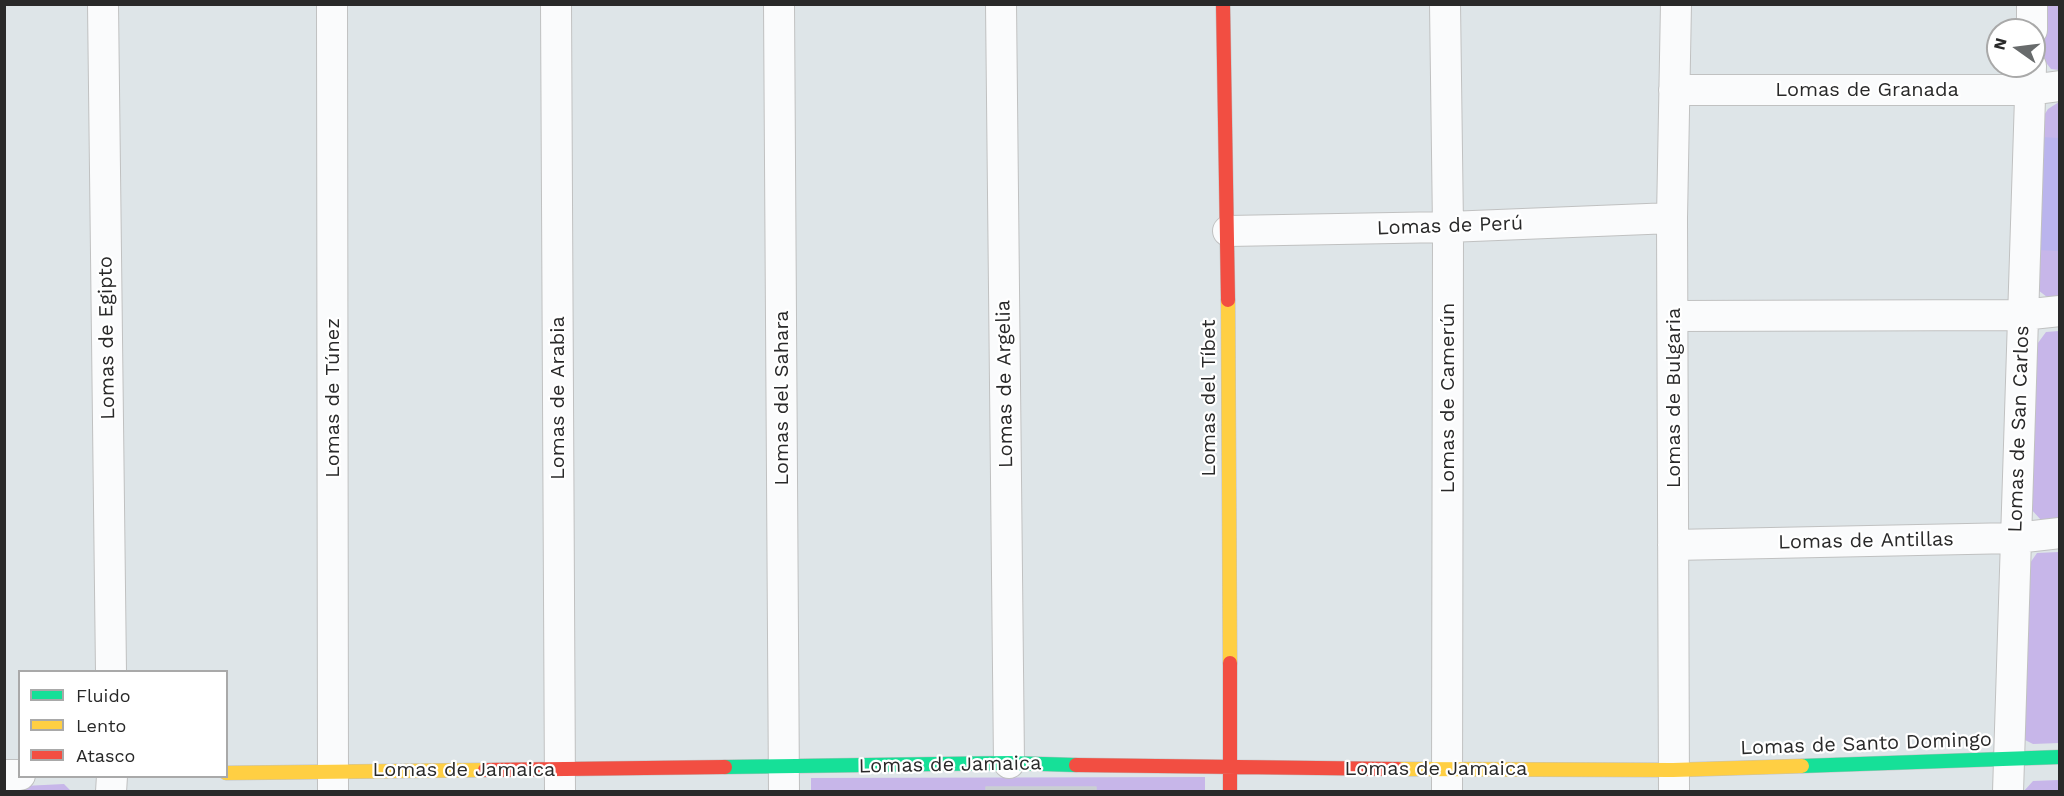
<!DOCTYPE html>
<meta charset="utf-8">
<style>
body{margin:0}
#map{position:relative;width:2064px;height:796px;overflow:hidden;background:#dee5e8;font-family:"Work Sans",sans-serif}
canvas{display:block}
.frame{position:absolute;inset:0;border:6px solid #292929;pointer-events:none}
.legend{position:absolute;left:18px;top:670px;width:210px;height:108px;box-sizing:border-box;background:#fff;border:2px solid #a9a9a9;margin:0;padding:8px 10px;list-style:none;font-size:18px;color:#292929}
.legend li{display:flex;align-items:center;gap:12px;height:30px}
.legend b{width:30px;border:2px solid #a9a9a9}
.north{position:absolute;left:1986px;top:18px;width:60px;height:60px;box-sizing:border-box;background:#fff;border:2px solid #a9a9a9;border-radius:50%;rotate:284deg;font-size:16px;font-weight:700;line-height:24px;text-align:center;color:#292929}
.north::after{content:'';display:block;margin:auto;width:21px;height:27px;background:#686b6c;clip-path:polygon(50% 0,100% 100%,50% 72%,0 100%)}
</style>
<div id="map">
<canvas width="2064" height="796"></canvas>
<div class="frame"></div>
<ul class="legend">
<li><b style="height:8px;background:#16e098"></b>Fluido</li>
<li><b style="height:8px;background:#ffcf43"></b>Lento</li>
<li><b style="height:8px;background:#f24e42"></b>Atasco</li>
</ul>
<div class="north">N</div>
</div>
<script>
const ctx = document.querySelector('canvas').getContext('2d');
ctx.lineJoin = 'round';
function paint(path, color) { ctx.fillStyle = color; ctx.fill(path, 'evenodd'); }
function stroke(path, color, width, dash) { ctx.strokeStyle = color; ctx.lineWidth = width; ctx.lineCap = dash ? 'butt' : 'round'; ctx.setLineDash(dash || []); ctx.stroke(path); }
function write(font, color, halo, rows, align = 'center') {
  ctx.font = font + ' "Work Sans",sans-serif'; ctx.lineWidth = 4.5; ctx.setLineDash([]); ctx.textBaseline = 'middle'; ctx.strokeStyle = halo; ctx.fillStyle = color; for (const [text, x, y, turn = 0] of rows) {
    ctx.save(); ctx.translate(x, y); ctx.rotate((+turn || 0) * Math.PI / 180); ctx.textAlign = isNaN(turn) ? turn : align; if (halo) ctx.strokeText(text, 0, 0); ctx.fillText(text, 0, 0); ctx.restore();
  }
}
paint(new Path2D(`
 M2046,5h13v65l-8,-1 -7,-9z
 M2059,102v195h-12l-9,-7 3,-170 7,-11z
 M2059,331v189h-18l-11,-12 5,-161 11,-15z
 M2059,552v191l-26,1 -10,-5 7,-176 7,-10z
 M1205,777v15h-394v-14z
 M2059,780v11h-35l9,-10z
 M64,784l7,7h-66l-1,-4z`), '#c7b6e9');
paint(new Path2D(`
 M2041,137l18,1v113l-21,-1z`), '#bab4ed');
const building = new Path2D(`
 M986,787h110v5h-110z`);
paint(building, '#c9ced1');
stroke(building, '#cad0d3', 1.5);
const street = new Path2D(`
 M103,4l8,668
 M332,4l1,788
 M556,4l4,788
 M779,4l5,788
 M1001,4l8,759
 M1445,4l3,223 -1,565
 M2032,30v-26
 M1674,90h356l30,-4
 M1228,231l220,-4 224,-9
 M1675,316l347,-1 38,-4
 M1673,545l343,-7 44,-5
 M4,775h16
 M111,792l1,-16
 M1674,792l-2,-574 4,-214
 M2008,792l23,-726`);
const fast = new Path2D(`
 M1802,766l258,-9
 M725,767l284,-4 67,2`);
const slow = new Path2D(`
 M1228,300l2,363
 M1398,769l275,1 129,-4
 M226,773l259,-3`);
const jam = new Path2D(`
 M1223,4l5,296
 M1230,663v127
 M1076,765l322,4
 M485,770l240,-3`);
stroke(street, '#c0c1c1', 32);
stroke(fast, '#c0c1c1', 15);
stroke(slow, '#c0c1c1', 15);
stroke(jam, '#c0c1c1', 15);
stroke(street, '#fafbfc', 30);
stroke(fast, '#16e098', 14);
stroke(slow, '#ffcf43', 14);
stroke(jam, '#f24e42', 14);
write('20px', '#292929', '#fff', [
 ["Lomas de Granada",1867,90],
 ["Lomas de Perú",1450,226,-2],
 ["Lomas de Egipto",107,338,-91],
 ["Lomas de Argelia",1005,384,-91],
 ["Lomas de Túnez",333,398,-90],
 ["Lomas de Arabia",558,398,-90],
 ["Lomas del Sahara",782,398,-90],
 ["Lomas del Tíbet",1209,398,-90],
 ["Lomas de Camerún",1448,398,-90],
 ["Lomas de Bulgaria",1674,398,-90],
 ["Lomas de San Carlos",2019,429,-88],
 ["Lomas de Antillas",1866,541,-1],
 ["Lomas de Santo Domingo",1866,744,-2],
 ["Lomas de Jamaica",950,765,-1],
 ["Lomas de Jamaica",1436,769],
 ["Lomas de Jamaica",464,770]
]);
</script>
